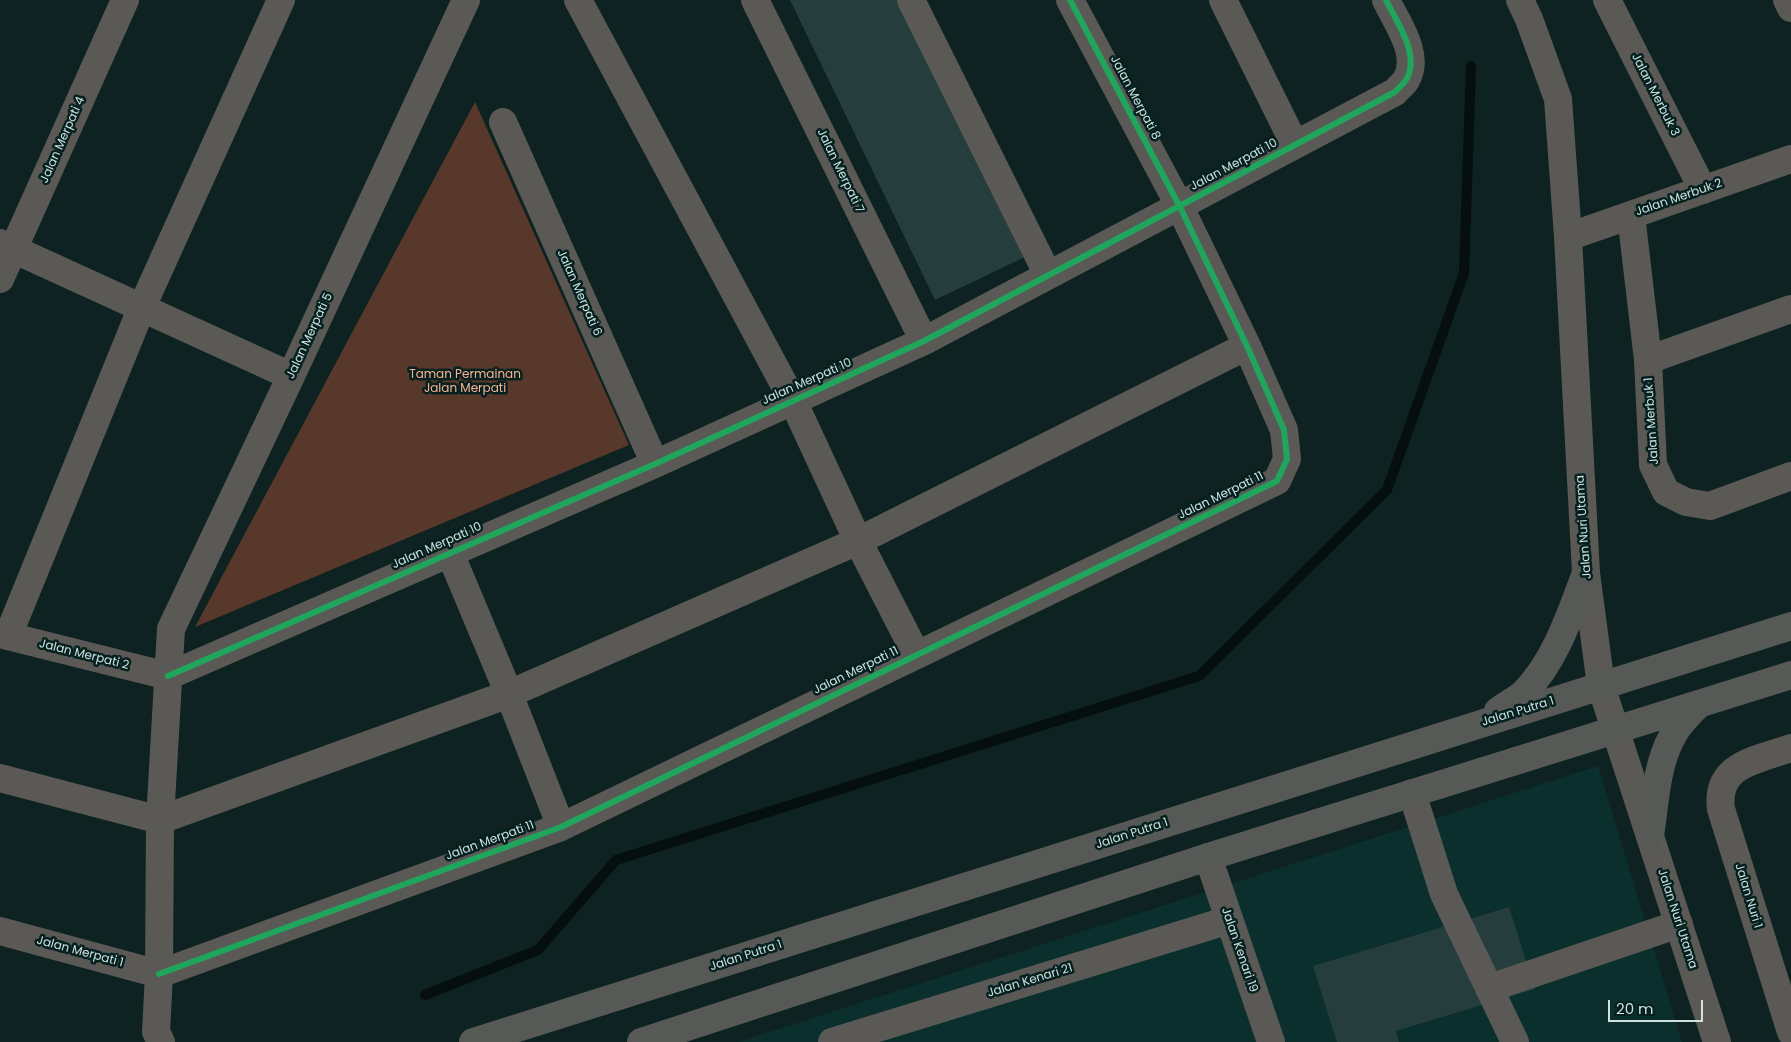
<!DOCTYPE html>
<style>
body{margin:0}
#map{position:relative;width:1791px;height:1042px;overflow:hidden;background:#0d2221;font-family:Poppins,sans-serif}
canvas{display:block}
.scale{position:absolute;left:1608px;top:1000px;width:95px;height:22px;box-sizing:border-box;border:2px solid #cfe2e0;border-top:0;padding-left:6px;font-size:15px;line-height:18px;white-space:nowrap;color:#cfe2e0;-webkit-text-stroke:4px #04201f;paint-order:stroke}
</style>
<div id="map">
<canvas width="1791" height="1042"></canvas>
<div class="scale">20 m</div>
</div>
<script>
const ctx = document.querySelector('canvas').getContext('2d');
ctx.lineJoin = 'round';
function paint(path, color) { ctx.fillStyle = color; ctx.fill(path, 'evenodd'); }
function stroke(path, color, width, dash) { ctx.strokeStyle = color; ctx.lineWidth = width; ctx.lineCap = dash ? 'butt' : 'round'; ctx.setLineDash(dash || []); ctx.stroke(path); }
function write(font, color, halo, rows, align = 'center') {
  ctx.font = font + ' Poppins,sans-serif'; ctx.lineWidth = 5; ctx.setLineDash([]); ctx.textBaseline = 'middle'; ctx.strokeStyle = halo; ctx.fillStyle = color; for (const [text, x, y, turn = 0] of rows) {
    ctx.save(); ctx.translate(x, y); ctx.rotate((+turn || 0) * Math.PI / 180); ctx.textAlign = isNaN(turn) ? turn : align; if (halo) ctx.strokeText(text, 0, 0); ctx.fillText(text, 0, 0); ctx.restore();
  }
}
paint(new Path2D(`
 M1598,766l84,276h-944z`), '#0b2f2d');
paint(new Path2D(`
 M475,102l154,343 -434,182z`), '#57382a');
stroke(new Path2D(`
 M425,995l113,-45 78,-90 583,-184 188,-186 77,-217 7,-207`), '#040f0e', 10);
paint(new Path2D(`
 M790,0h111l124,257 -90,43z
 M1509,907l26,82 -139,42 3,11h-62l-24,-76z`), '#253e3d');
stroke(new Path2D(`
 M578,0l215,401 65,140 58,113
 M755,0l169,341
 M911,0l137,275
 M1223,0l72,145
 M1520,0l9,19 29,80 10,138 18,336 15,113 116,356
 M1607,0l96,190
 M1787,0l4,8
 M503,122l152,342
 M1631,215l17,145 5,105 13,27 20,10 24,4 81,-30
 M1568,237l223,-78
 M0,243l291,133
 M0,279l125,-279
 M1648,360l143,-51
 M450,553l59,141 52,133
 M0,634l168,42
 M8,636l134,-329 139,-307
 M168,676l487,-212 269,-123 471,-249c3,-4 8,-7 11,-12 15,-25 -9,-57 -20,-80
 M1791,748c-34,12 -76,16 -70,61l70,223
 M0,778l160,42 349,-126 349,-153 389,-195
 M1412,793l32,101 71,148
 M1208,857l63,185
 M0,931l159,43
 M159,974l402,-147 716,-346 10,-22 -3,-29 -37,-84 -67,-139 -110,-207
 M1490,988l189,-64
 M161,1042l-5,-10 3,-58 1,-154 11,-191 120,-253 175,-376
 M832,1042l397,-122`), '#5a5956', 28);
stroke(new Path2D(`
 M1498,711c8,-6 18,-11 26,-18 32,-33 46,-78 62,-120
 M1650,836c5,-32 6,-70 22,-99 6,-13 17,-23 27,-33
 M473,1042l1318,-416
 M641,1042l567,-185 583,-182`), '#565955', 28);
stroke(new Path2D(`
 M168,676l487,-212 269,-123 471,-249c3,-4 8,-7 11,-12 15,-25 -9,-57 -20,-80
 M159,974l402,-147 716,-346 10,-22 -3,-29 -37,-84 -67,-139 -110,-207`), '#20a55d', 6);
write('12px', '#cfe2e0', '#04201f', [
 ["Jalan Merbuk 3",1655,95,63],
 ["Jalan Merpati 8",1135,98,62],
 ["Jalan Merpati 4",63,140,-66],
 ["Jalan Merpati 10",1234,165,-28],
 ["Jalan Merpati 7",840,171,64],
 ["Jalan Merbuk 2",1679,198,-19],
 ["Jalan Merpati 6",579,293,66],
 ["Jalan Merpati 5",310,336,-65],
 ["Jalan Merpati 10",807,382,-24],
 ["Jalan Merbuk 1",1652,421,-94],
 ["Jalan Merpati 11",1221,496,-26],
 ["Jalan Nuri Utama",1584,527,-94],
 ["Jalan Merpati 10",437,546,-24],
 ["Jalan Merpati 2",84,655,14],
 ["Jalan Merpati 11",856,671,-26],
 ["Jalan Putra 1",1518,712,-17],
 ["Jalan Putra 1",1132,834,-18],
 ["Jalan Merpati 11",490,841,-20],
 ["Jalan Nuri 1",1748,896,73],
 ["Jalan Nuri Utama",1677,919,72],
 ["Jalan Kenari 19",1239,950,71],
 ["Jalan Merpati 1",80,952,15],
 ["Jalan Putra 1",746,956,-18],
 ["Jalan Kenari 21",1030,981,-17]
]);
write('12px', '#fbb193', '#04201f', [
 ["Taman Permainan",465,375],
 ["Jalan Merpati",465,389]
]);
</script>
